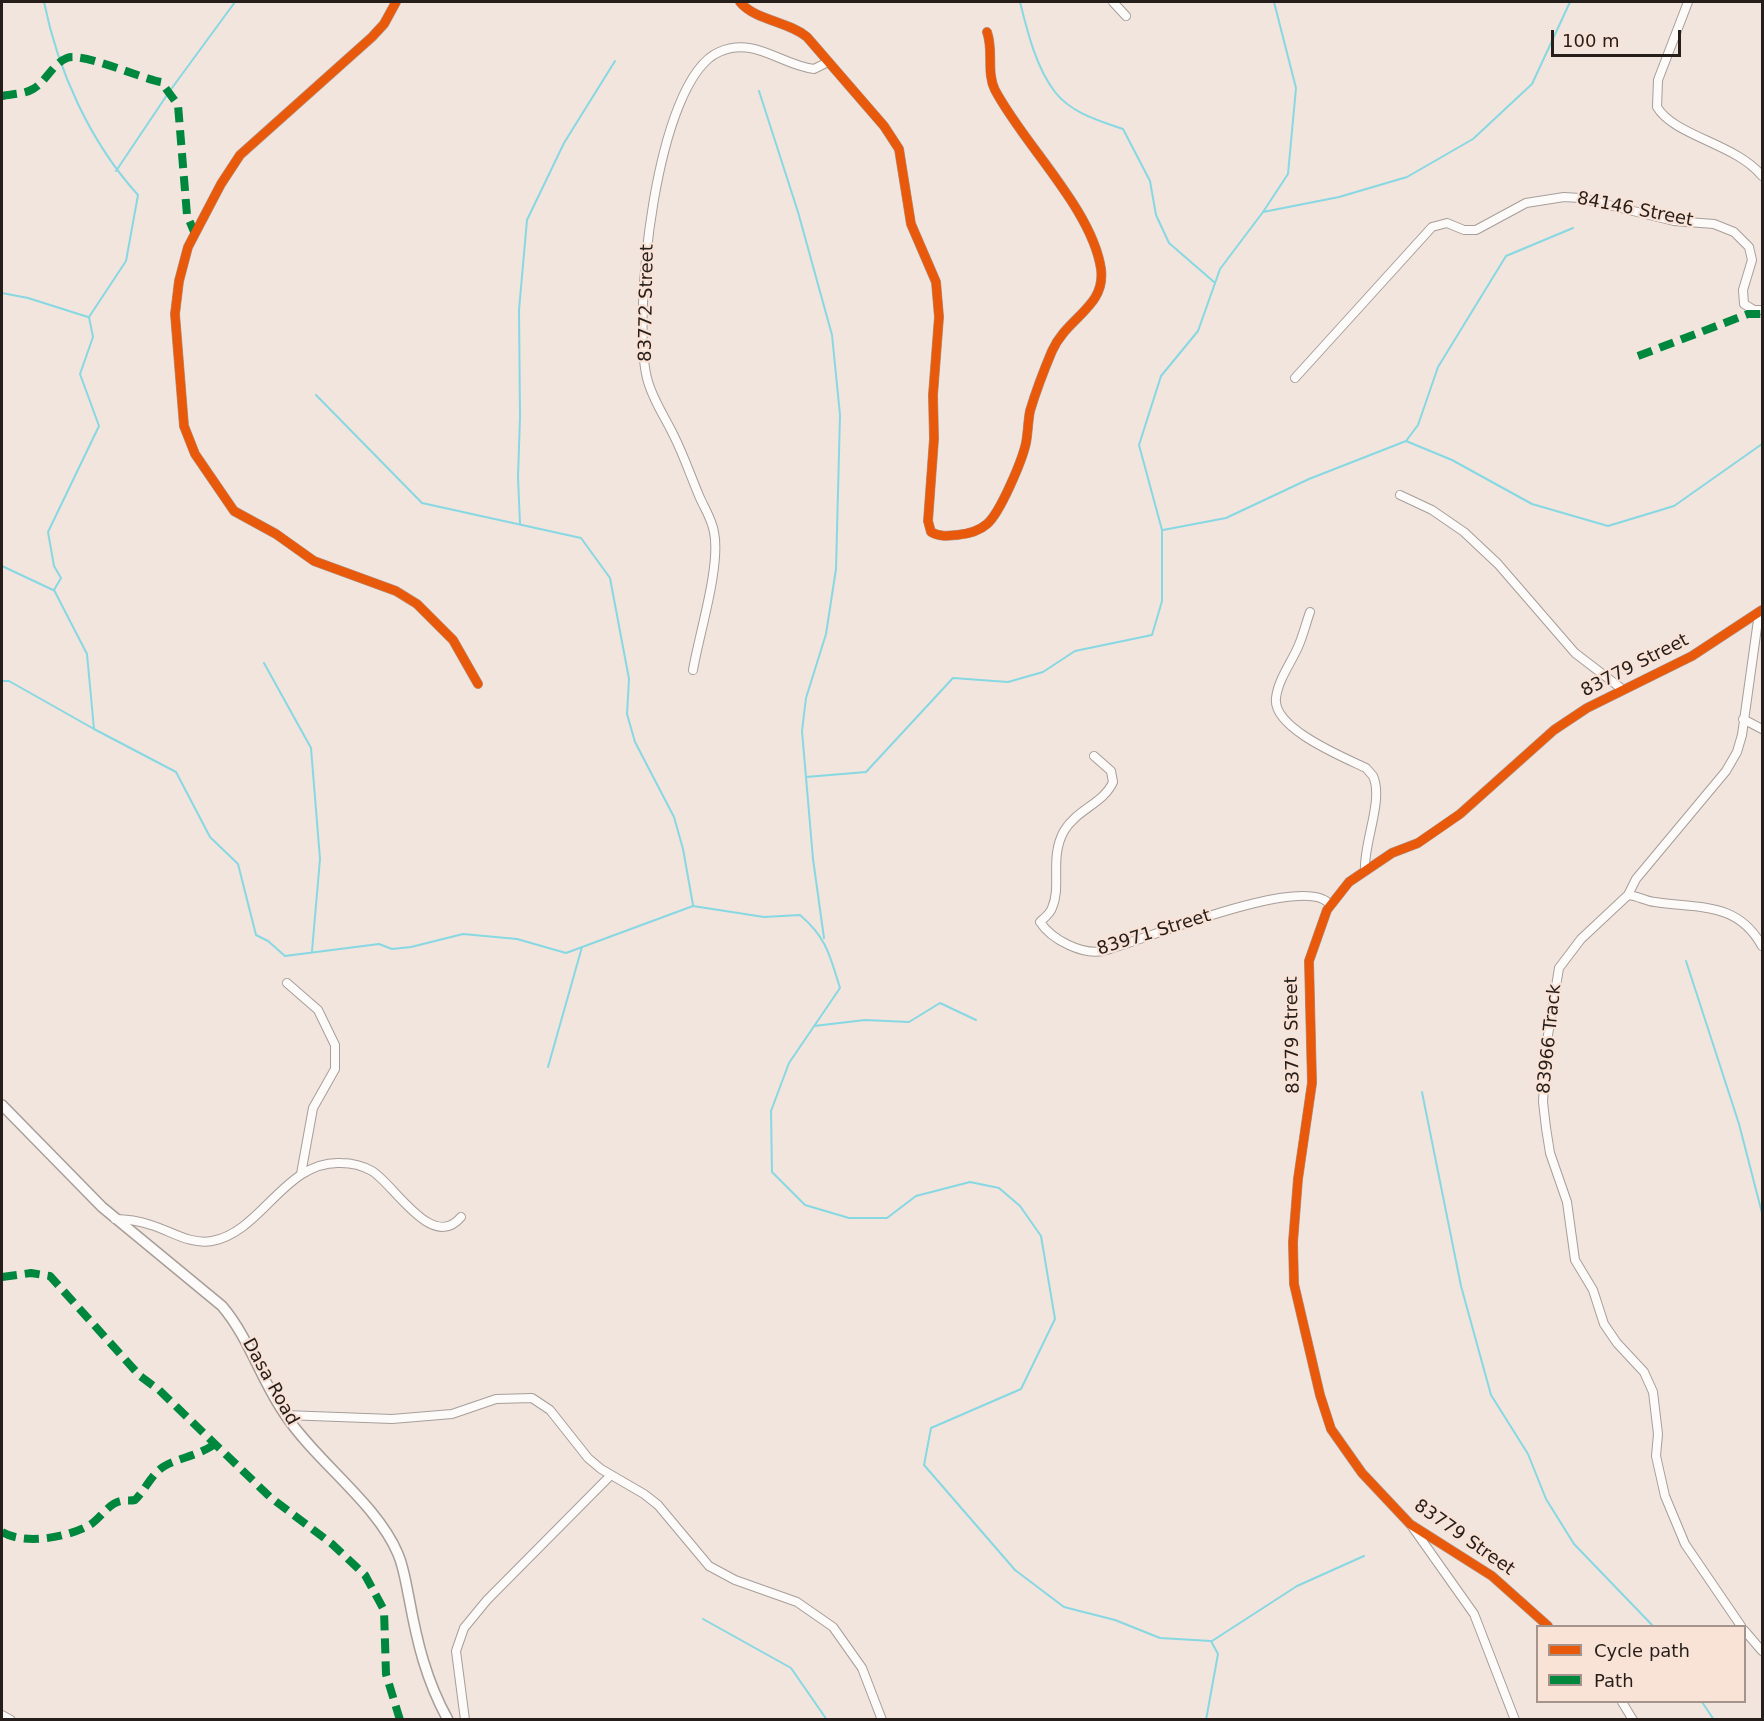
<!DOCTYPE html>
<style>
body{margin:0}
#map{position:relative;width:1764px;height:1721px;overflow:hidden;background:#f1e5de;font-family:"DejaVu Sans",sans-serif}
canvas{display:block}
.frame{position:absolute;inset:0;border:3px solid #261e1a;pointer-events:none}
.legend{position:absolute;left:1536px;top:1625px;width:210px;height:78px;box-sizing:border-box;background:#f9e2d6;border:2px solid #a5948b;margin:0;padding:8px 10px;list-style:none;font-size:18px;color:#261e1a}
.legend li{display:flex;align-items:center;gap:12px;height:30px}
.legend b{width:30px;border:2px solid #a5948b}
.scale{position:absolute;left:1551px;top:30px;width:130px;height:27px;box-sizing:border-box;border:3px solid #261e1a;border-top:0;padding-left:8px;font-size:18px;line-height:21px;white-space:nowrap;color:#261e1a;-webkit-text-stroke:4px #f9e2d6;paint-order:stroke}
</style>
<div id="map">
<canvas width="1764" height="1721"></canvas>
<div class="frame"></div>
<ul class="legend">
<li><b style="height:8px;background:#e8590c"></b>Cycle path</li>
<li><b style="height:8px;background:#00873e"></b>Path</li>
</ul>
<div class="scale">100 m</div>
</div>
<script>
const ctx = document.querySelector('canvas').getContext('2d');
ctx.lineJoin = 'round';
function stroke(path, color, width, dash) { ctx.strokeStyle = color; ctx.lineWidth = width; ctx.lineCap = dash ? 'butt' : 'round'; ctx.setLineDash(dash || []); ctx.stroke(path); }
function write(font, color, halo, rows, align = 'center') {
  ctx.font = font + ' "DejaVu Sans",sans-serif'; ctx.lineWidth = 4.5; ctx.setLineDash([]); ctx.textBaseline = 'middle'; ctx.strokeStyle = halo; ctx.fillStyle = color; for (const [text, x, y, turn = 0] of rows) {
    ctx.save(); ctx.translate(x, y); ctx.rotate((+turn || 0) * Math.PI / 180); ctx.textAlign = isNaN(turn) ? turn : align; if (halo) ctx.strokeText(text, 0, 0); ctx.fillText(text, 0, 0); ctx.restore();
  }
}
stroke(new Path2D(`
 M44,2c14,69 46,140 94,193l-12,66 -37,56 4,20 -13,37 19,52 -51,106 6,34 7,12 -7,12 33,64 7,75 82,43 34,65 28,27 18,71 12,6 17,15 94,-12 13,5 19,-2 52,-13 54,5 49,14 127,-47 71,11 36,-2c27,23 30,41 40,73l-51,75 -18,48 1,61 33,33 44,13h38l29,-22 54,-14 29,6 21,18 21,30 14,83 -34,70 -90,39 -7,37 91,105 49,37 51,13 45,18 51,3 7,13 -12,66
 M1020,2c7,28 16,66 35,90 16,21 45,29 68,37l27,52 6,34 13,28 45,39
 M759,91l39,121 34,123 8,80 -4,154 -10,65 -20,64 -4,33 11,128 11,79
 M116,171l53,-79 66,-90
 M1263,212l76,-15 68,-20 66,-38 59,-55 38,-82
 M2,293l26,5 60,19
 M316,395l106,108 159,35 29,40 19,101 -2,35 8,28 39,75 9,32 10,56
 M1406,441l12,-16 20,-58 68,-111 67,-28
 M520,524l-2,-47 2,-60 -1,-107 8,-90 37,-77 51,-82
 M1163,530l63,-12 83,-39 97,-38 46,19 80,44 76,22 66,-20 88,-62
 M2,566l51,24
 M264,663l47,85 9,111 -8,92
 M2,681h7l85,48
 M806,777l60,-5 87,-94 55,4 35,-10 32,-21 77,-16 10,-34v-71l-23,-85 22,-69 37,-45 22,-62 43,-57 25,-38 8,-86 -22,-86
 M1686,961l53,163 23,89
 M814,1026l51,-6 44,2 31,-19 36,17
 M548,1067l34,-120
 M1422,1092l39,194 30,109 37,59 18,45 28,45 79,82
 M703,1619l88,49 36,52
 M1212,1641l85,-55 67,-30
 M1702,1702l12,18`), '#87d8e2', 2);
const minor = new Path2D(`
 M396,2l-12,22 -12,13 -132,118 -19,29 -33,63 -9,34 -4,33 9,112 11,28 39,57 42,23 38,27 82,30 21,13 36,36 25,44
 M740,2c16,19 48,19 67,35l77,89 15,23 12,75 25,58 3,35 -6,78 1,44 -6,82 3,11c9,5 17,4 26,3 11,-1 22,-4 30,-11 13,-11 35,-63 39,-81 2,-11 2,-22 4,-32 6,-20 14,-41 22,-60 15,-34 54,-44 49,-82 -9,-60 -77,-124 -106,-179 -9,-18 -1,-39 -8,-58
 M1113,2l13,14
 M1688,2l-30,78 -1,27c17,29 80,37 105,69
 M1295,378l137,-151 15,-4 17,7h12l50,-27 38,-6 16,1 94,23 40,3 20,8 15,15 3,13 -9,30 1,14 10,6h8
 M1400,495l32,15 32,22 34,32 77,89 47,36
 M1310,612c-4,11 -7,24 -12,35 -7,16 -20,33 -22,51 -4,30 67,59 90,70l7,8c11,24 -10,68 -8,95
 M693,670c6,-36 28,-104 21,-138 -2,-12 -9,-23 -14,-34 -9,-21 -16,-42 -26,-62 -9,-19 -22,-37 -27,-58 -15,-60 8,-298 72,-326 36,-16 61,13 95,17l14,-7
 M1743,719l19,10
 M1094,756l17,15 2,11c-9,21 -37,28 -49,49 -15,27 -2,55 -12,77 -2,6 -8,10 -12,14 12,18 42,33 63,29 36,-9 205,-80 227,-46
 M1628,895c10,1 18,6 27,7 44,7 82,-1 107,44
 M287,983l31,27 17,35v24l-22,39 -12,66
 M115,1219c13,0 24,2 36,6 20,6 39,20 61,16 50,-9 73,-81 129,-78 11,0 22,3 31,8 22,13 60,81 89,46
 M285,1415l107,4 60,-5 44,-15 36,-1 18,12 38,48 13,11 43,25 14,11 51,61 26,14 62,22 36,25 29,41 20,52
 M1411,1525l63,89 41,106
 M1548,1626l-56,-50 -82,-52 -48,-51 -31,-44 -11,-34 -26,-111 -1,-42 5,-63 14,-96 -3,-122 18,-51 22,-28 43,-29 26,-10 42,-29 94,-84 33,-22 105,-52 70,-46
 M1741,1626l-56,-82 -20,-48 -9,-40 2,-22 -5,-42 -9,-20 -27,-29 -13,-19 -11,-34 -18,-30 -8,-58 -17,-49 -4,-25 -3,-26 3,-55 13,-79 22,-29 47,-44 8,-16 90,-108 11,-19 5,-17 17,-122
 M1744,1630l18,21
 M1622,1702l11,18
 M2,1715l9,5
 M465,1720l-9,-69 8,-23 23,-28 123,-124`);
const tertiary = new Path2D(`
 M2,1105l100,102 120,99c28,33 39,75 64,110 32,47 91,88 112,138 6,14 8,30 11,44 8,44 17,82 39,122`);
stroke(minor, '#a79e99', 10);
stroke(tertiary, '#a79e99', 12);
stroke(minor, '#fdfbfa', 8);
stroke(tertiary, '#fdfbfa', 9);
stroke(new Path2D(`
 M2,96c9,-2 23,-2 31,-7 14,-8 19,-25 34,-31 15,-6 73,20 94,24l17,23 9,110 8,19
 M1638,356l110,-42h14
 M2,1277l29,-4 19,3 90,100 19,14 111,107 62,47 33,31 19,35 2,64 14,46
 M2,1532c22,13 63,6 86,-6 12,-6 19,-22 33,-25 5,-1 10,0 14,-1 9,-9 15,-22 24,-30 12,-11 38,-13 56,-26`), '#00873e', 8, [15, 8]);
stroke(new Path2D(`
 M396,2l-12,22 -12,13 -132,118 -19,29 -33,63 -9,34 -4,33 9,112 11,28 39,57 42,23 38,27 82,30 21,13 36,36 25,44
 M740,2c16,19 48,19 67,35l77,89 15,23 12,75 25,58 3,35 -6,78 1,44 -6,82 3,11c9,5 17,4 26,3 11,-1 22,-4 30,-11 13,-11 35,-63 39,-81 2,-11 2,-22 4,-32 6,-20 14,-41 22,-60 15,-34 54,-44 49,-82 -9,-60 -77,-124 -106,-179 -9,-18 -1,-39 -8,-58
 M1548,1626l-56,-50 -82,-52 -48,-51 -31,-44 -11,-34 -26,-111 -1,-42 5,-63 14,-96 -3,-122 18,-51 22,-28 43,-29 26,-10 42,-29 94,-84 33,-22 105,-52 70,-46`), '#e8590c', 9);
write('18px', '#261e1a', '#f9e2d6', [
 ["84146 Street",1635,210,11],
 ["83772 Street",647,303,-89],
 ["83779 Street",1635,666,-27],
 ["83971 Street",1154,933,-17],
 ["83779 Street",1293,1035,-91],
 ["83966 Track",1550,1039,-84],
 ["Dasa Road",270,1382,61],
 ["83779 Street",1464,1538,35]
]);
</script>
